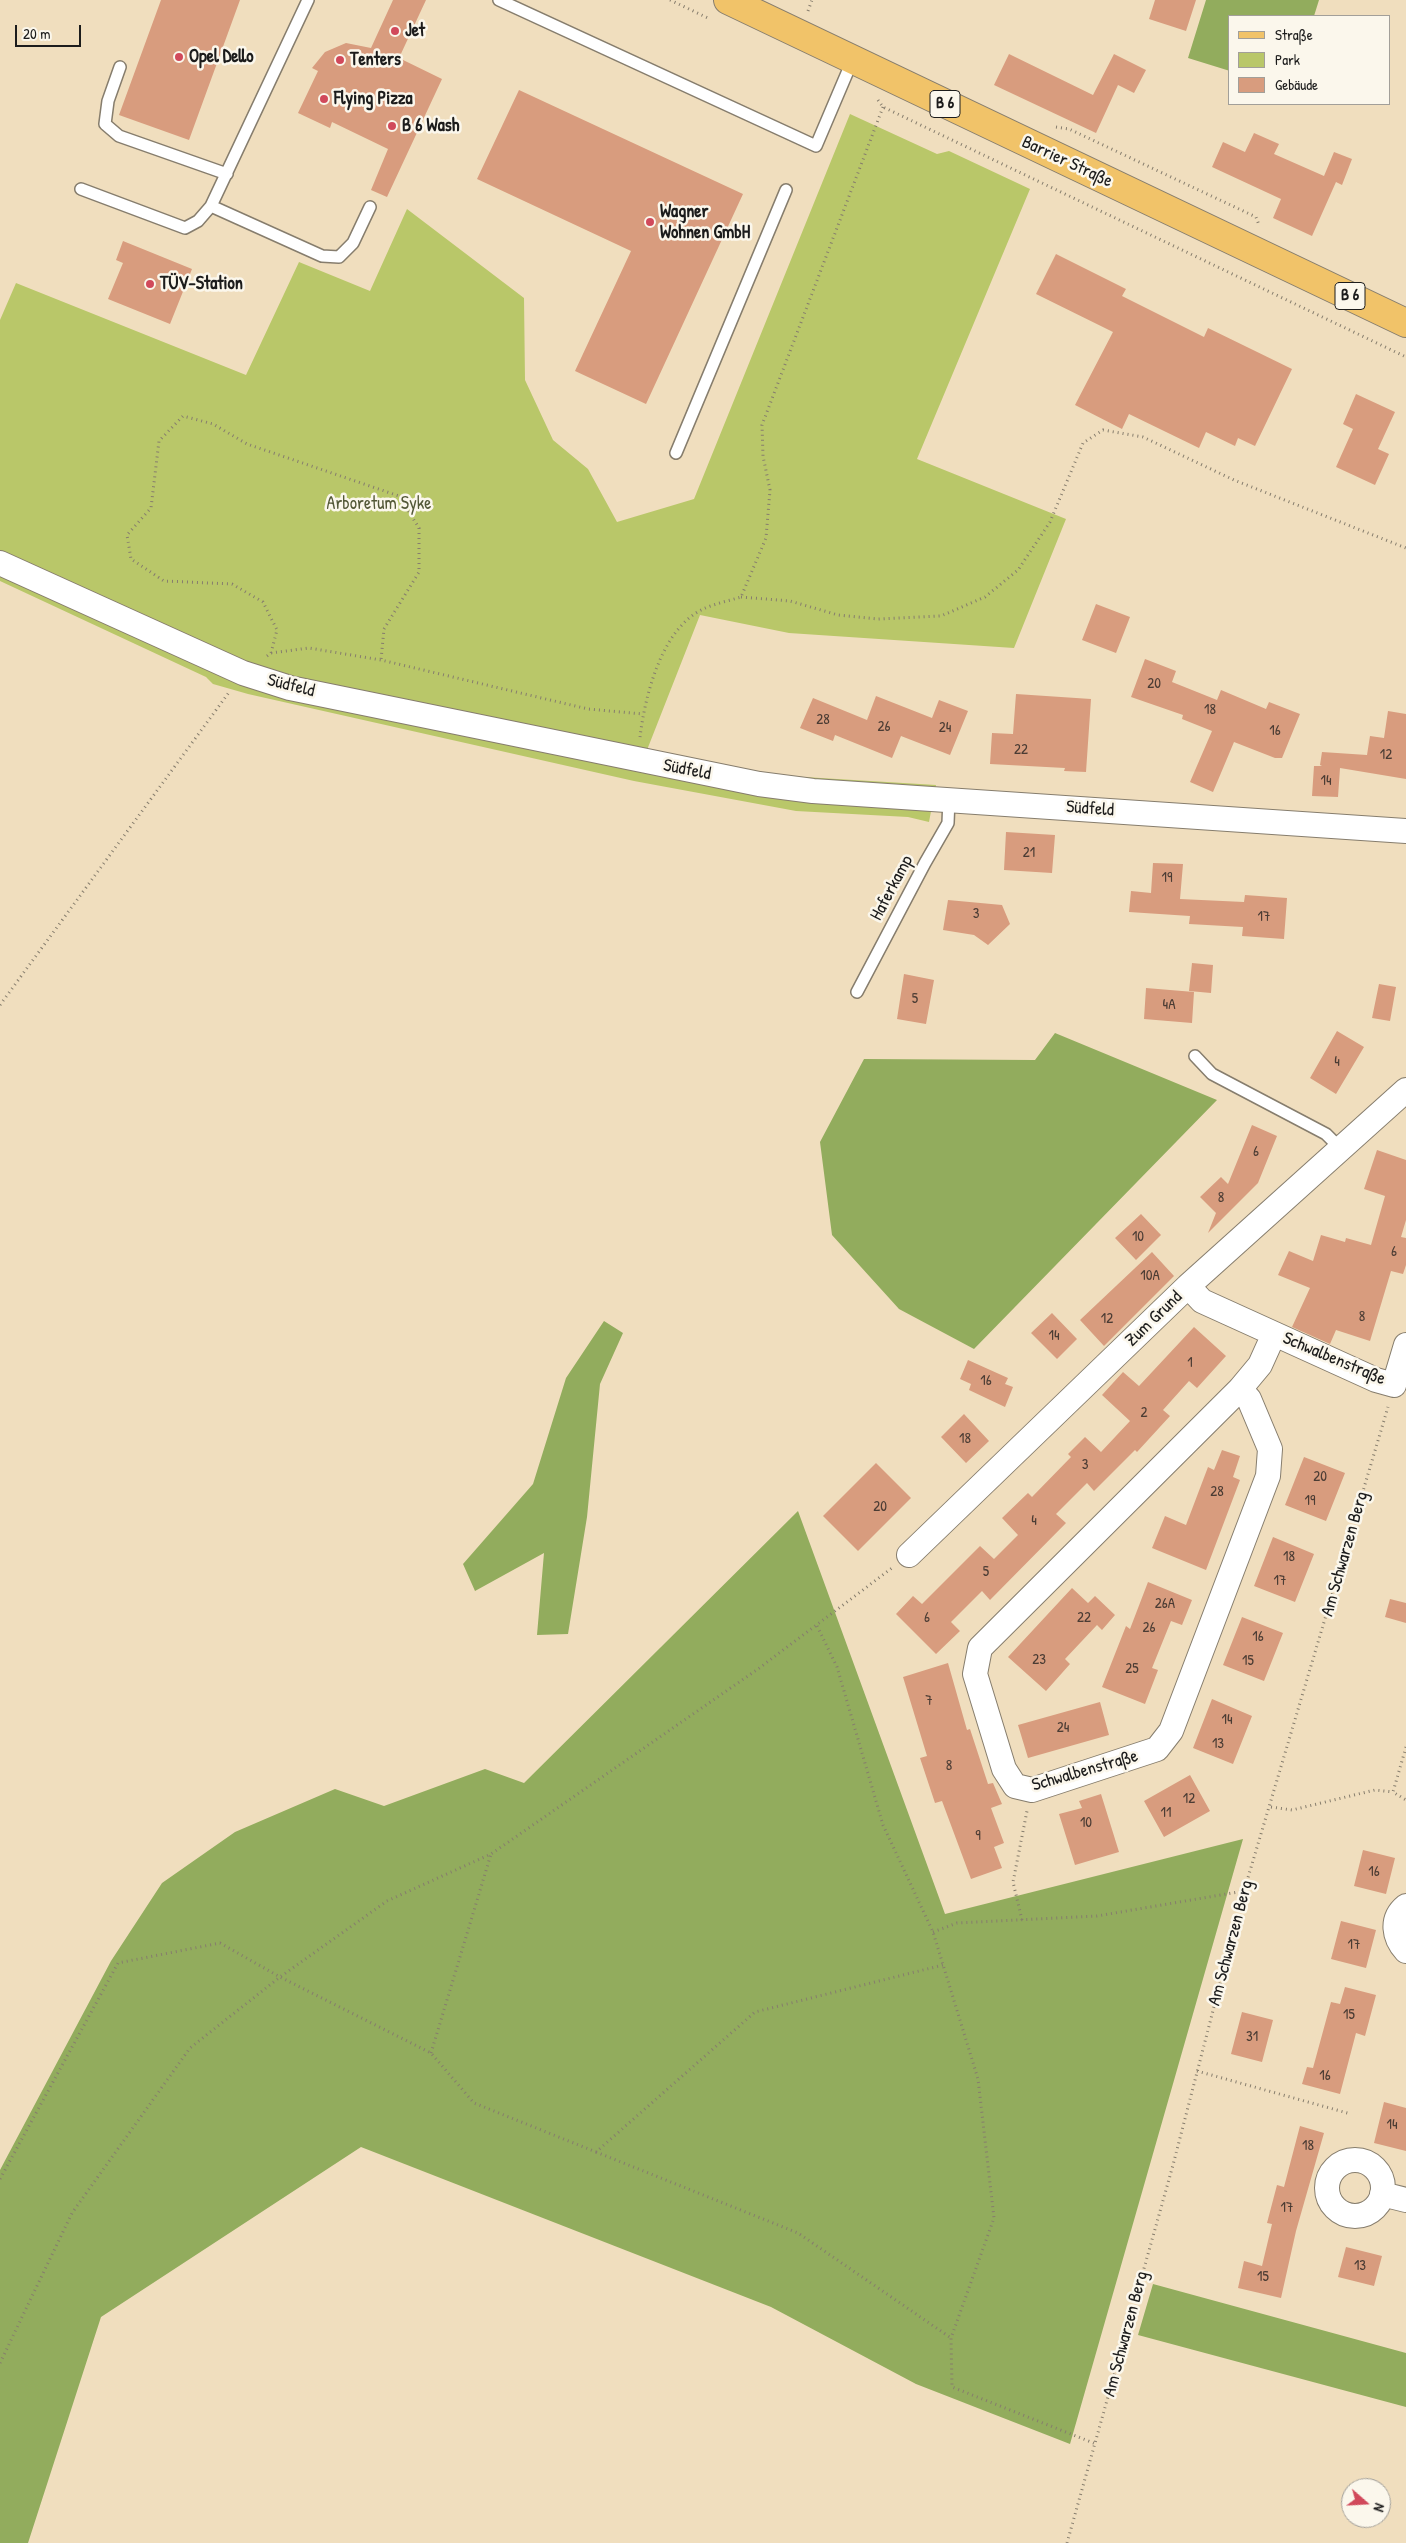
<!DOCTYPE html>
<meta charset="utf-8">
<style>
body{margin:0}
#map{position:relative;width:1406px;height:2543px;overflow:hidden;background:#f0debe;font-family:"Patrick Hand",sans-serif}
canvas{display:block}
.legend{position:absolute;left:1228px;top:15px;width:162px;height:90px;box-sizing:border-box;background:#fbf7ec;border:1px solid #a29f99;margin:0;padding:6px 9px;list-style:none;font-size:15px;color:#1c1c1c}
.legend li{display:flex;align-items:center;gap:10px;height:25px}
.legend b{width:25px;border:1px solid #a29f99}
.north{position:absolute;left:1341px;top:2478px;width:50px;height:50px;box-sizing:border-box;background:#fbf7ec;border:1px solid #a29f99;border-radius:50%;rotate:109deg;font-size:14px;font-weight:700;line-height:20px;text-align:center;color:#1c1c1c}
.north::after{content:'';display:block;margin:auto;width:18px;height:22px;background:#d1495b;clip-path:polygon(50% 0,100% 100%,50% 72%,0 100%)}
.scale{position:absolute;left:15px;top:25px;width:66px;height:22px;box-sizing:border-box;border:2px solid #1c1c1c;border-top:0;padding-left:6px;font-size:15px;line-height:18px;white-space:nowrap;color:#1c1c1c;-webkit-text-stroke:4px #fbf7ec;paint-order:stroke}
</style>
<div id="map">
<canvas width="1406" height="2543"></canvas>
<ul class="legend">
<li><b style="height:6px;background:#f1c369"></b>Straße</li>
<li><b style="height:14px;background:#b9c769"></b>Park</li>
<li><b style="height:14px;background:#d89c7e"></b>Gebäude</li>
</ul>
<div class="north">N</div>
<div class="scale">20 m</div>
</div>
<script>
const ctx = document.querySelector('canvas').getContext('2d');
ctx.lineJoin = 'round';
function paint(path, color) { ctx.fillStyle = color; ctx.fill(path, 'evenodd'); }
function stroke(path, color, width, dash) { ctx.strokeStyle = color; ctx.lineWidth = width; ctx.lineCap = dash ? 'butt' : 'round'; ctx.setLineDash(dash || []); ctx.stroke(path); }
function write(font, color, halo, rows, align = 'center') {
  ctx.font = font + ' "Patrick Hand",sans-serif'; ctx.lineWidth = 5; ctx.setLineDash([]); ctx.textBaseline = 'middle'; ctx.strokeStyle = halo; ctx.fillStyle = color; for (const [text, x, y, turn = 0] of rows) {
    ctx.save(); ctx.translate(x, y); ctx.rotate((+turn || 0) * Math.PI / 180); ctx.textAlign = isNaN(turn) ? turn : align; if (halo) ctx.strokeText(text, 0, 0); ctx.fillText(text, 0, 0); ctx.restore();
  }
}
paint(new Path2D(`
 M850,114l87,40 12,-3 81,38 -113,270 149,60 -52,129 -225,-15 -89,-18 -53,135 124,25 165,10 -7,37 -21,-5 -112,-6 -162,-30 -386,-87 -35,-10 -7,-7 -206,-96v-261l16,-37 230,92 53,-113 71,29 37,-82 117,89 1,82 28,60 35,29 29,53 77,-23z`), '#b9c769');
paint(new Path2D(`
 M1206,0h113l-5,16h-84v55l-42,-13z
 M1055,1033l162,67 -243,249 -75,-40 -67,-74 -12,-93 44,-83 171,1z
 M604,1321l19,12 -23,51 -13,133 -19,117 -31,1 7,-82 -69,38 -12,-27 70,-80 33,-106z
 M798,1511l147,403 298,-75 -173,605 -154,-60 -145,-77 -410,-160 -260,170 -73,226h-28v-373l111,-209 51,-78 73,-51 100,-43 49,17 101,-37 39,14z
 M1153,2284l253,69v54l-268,-72z`), '#92ac5d');
paint(new Path2D(`
 M161,0h79l-51,140 -70,-25z
 M393,0h33l-27,58 43,21 -55,118 -16,-7 17,-41 -56,-27 -2,6 -32,-15 20,-42 -6,-3 13,-16 21,-9 25,5z
 M1155,0h41l-10,31 -37,-12z
 M1009,54l84,41 21,-41 32,16 -12,23 -16,-8 -22,48 -102,-48z
 M519,90l224,104 -97,210 -71,-33 56,-120 -154,-72z
 M1254,133l25,11 -5,10 50,22 10,-24 18,7 -10,26 -6,-3 -24,54 -39,-18 8,-19 -69,-32 11,-25 22,10z
 M123,241l69,28 -22,55 -62,-25 15,-36 -7,-3z
 M1056,254l70,35 -4,7 82,41 4,-9 84,41 -37,77 -17,-8 -3,8 -29,-14 -7,16 -70,-34 -7,15 -47,-24 38,-73 -77,-38z
 M1356,394l39,18 -17,37 11,5 -14,31 -39,-18 17,-38 -10,-5z
 M1096,604l34,13 -14,36 -34,-13z
 M1145,659l31,12 -4,11 45,18 4,-10 45,19 3,-7 31,12 -18,44h-7l-41,-16 -21,50 -23,-10 22,-51 -30,-12 1,-4 -52,-18z
 M1016,694l75,5 -5,73 -22,-1 1,-3 -75,-4 2,-31 21,1z
 M876,696l56,22 7,-18 29,11 -18,44 -49,-19 -9,22 -57,-23 -2,6 -33,-13 13,-30 54,22z
 M1388,711l18,3v65l-66,-11 -2,29 -26,-1 2,-30h8l-2,-1 2,-13 45,3 3,-19 14,2z
 M1006,832l49,3 -3,38 -48,-3z
 M1153,863l30,1 -3,35 64,3 1,-7 42,3 -3,41 -42,-3 1,-9 -54,-3 1,-8 -61,-4 2,-21 20,2z
 M948,900l54,5 8,19 -22,21 -14,-10 -31,-5z
 M1192,963l21,2 -2,28 -22,-2z
 M904,974l30,6 -8,44 -29,-5z
 M1379,984l17,3 -6,34 -18,-3z
 M1146,988l48,4 -2,31 -48,-4z
 M1337,1031l27,16 -28,47 -26,-16z
 M1252,1125l25,11 -19,47 -50,50 8,-20 -16,-16 21,-20 7,7z
 M1377,1150l29,10v60l-5,17 5,1v27l-3,9 -12,-3 -21,70 -34,-11 -6,14 -38,-17 18,-39 -32,-13 11,-24 24,10 8,-26 24,7 1,-4 25,7 14,-49 -21,-7z
 M1141,1214l20,21 -25,25 -21,-22z
 M1152,1252l22,24 -70,70 -24,-26z
 M1052,1313l25,26 -20,20 -26,-26z
 M1194,1327l32,29 -29,32 -8,-7 -26,29 7,6 -33,36 -2,-2 -41,41 -7,-8 -31,31 10,9 -76,77 -8,-9 -31,31 9,9 -24,23 -40,-40 17,-18 9,8 58,-58 14,13 24,-24 -16,-17 26,-25 4,4 39,-40 -3,-3 17,-17 16,15 29,-31 -28,-26 21,-23 16,14z
 M968,1360l40,18 -3,6 8,3 -8,20 -36,-17 2,-6 -11,-5z
 M964,1414l25,27 -23,22 -25,-26z
 M1222,1450l18,6 -7,21 7,3 -34,90 -54,-22 13,-32 21,9 22,-58 6,3z
 M1304,1457l41,16 -19,48 -41,-16z
 M876,1463l35,35 -53,53 -35,-35z
 M1273,1537l41,17 -19,48 -41,-16z
 M1148,1582l44,18 -10,25 -11,-4 -19,47 6,2 -13,34 -43,-17 24,-61 4,3z
 M1072,1588l16,15 7,-7 20,19 -13,15 -5,-5 -32,34 5,5 -24,27 -38,-34z
 M1390,1599l16,4v20l-21,-6z
 M1242,1617l41,16 -19,48 -41,-16z
 M948,1663l19,67 3,-1 18,55 5,-1 9,21 -11,4 13,35 -10,4 8,21 -31,11 -29,-78 -7,2 -15,-45 7,-2 -24,-79z
 M1212,1699l40,17 -19,48 -40,-16z
 M1100,1702l9,33 -81,23 -10,-33z
 M1190,1775l20,36 -46,26 -20,-36z
 M1101,1794l18,58 -44,13 -16,-51 23,-6 -3,-7z
 M1363,1850l32,8 -9,36 -32,-8z
 M1341,1921l35,9 -10,38 -35,-9z
 M1345,1987l31,8 -11,41 -9,-3 -16,61 -38,-10 5,-17 6,1 18,-66 9,2z
 M1242,2012l31,8 -11,42 -31,-8z
 M1384,2102l22,6v43l-32,-8z
 M1300,2126l24,7 -28,98 -15,67 -43,-10 6,-27 18,5 10,-42 -5,-1 10,-38 7,2z
 M1346,2247l36,9 -8,30 -36,-9z`), '#d89c7e');
const lane = new Path2D(`
 M499,0l317,146 37,-87
 M120,67l-12,34 -3,23 14,12 108,38
 M81,189l104,39 13,-7 13,-15 97,-206
 M211,206l111,50 17,1 14,-14 17,-36
 M676,453l110,-263
 M857,992l68,-129 23,-40 1,-24
 M1195,1056l17,18 114,60 14,14`);
const street = new Path2D(`
 M0,563l243,110 47,15 469,96 54,7 593,40
 M1188,1286l14,15 174,79 18,5 12,-40
 M1240,1389l9,10 21,50 -2,27 -97,255 -14,18 -125,41 -17,-4 -11,-17 -29,-95 5,-26 260,-259 20,-24 14,-31
 M909,1555l279,-269 218,-196
 M1406,1906c-16,13 -12,32 0,45
 M1327 2188a28 28 0 1 1 56 0a28 28 0 1 1-56 0Z
 M1382,2194l24,6`);
const primary = new Path2D(`
 M728,0l678,323`);
stroke(lane, '#867d6d', 14);
stroke(street, '#867d6d', 26);
stroke(primary, '#867d6d', 30);
stroke(new Path2D(`
 M670,0l40,19
 M808,11l4,-11
 M878,100l5,7 523,250
 M1056,127l13,2 187,88 3,8
 M741,597l49,4 48,14 40,4 63,-3 44,-19 33,-27 32,-48 33,-79 20,-13 40,7 91,43 172,68
 M271,653l6,-23 -14,-28 -31,-18 -68,-3 -33,-22 -4,-24 24,-27 8,-67 24,-25 30,8 34,20 152,52 20,32v44l-35,57 -3,31
 M267,656l4,-3 38,-5 72,12 207,49 55,5
 M640,737c5,-41 21,-106 61,-127 12,-6 27,-9 40,-13l25,-59 4,-48 -7,-34 -1,-31 121,-318
 M0,1005l230,-314
 M817,1626l20,41 46,158 50,107 45,147 16,139 -43,120 1,49 144,57
 M1406,1747l-13,45 13,8
 M1271,1807l21,3 83,-20 18,2
 M1022,1920l-9,-38 14,-71
 M933,1932l24,-9 140,-7 147,-25
 M431,2053l60,-199
 M1197,2071l154,43
 M596,2152l202,81 153,105
 M0,2179l118,-216 102,-20 60,34 151,76 43,50 122,49 159,-140 188,-47
 M0,2363l72,-150 118,-165 90,-71 107,-76 104,-47 267,-185 134,-101
 M1067,2543l106,-378 71,-274 144,-484`), '#867d6d', 3, [1, 4]);
stroke(lane, '#fff', 11);
stroke(street, '#fff', 24);
stroke(primary, '#f1c369', 28);
for (const [x, y, r, color] of [
 [395,31,5,"#d1495b"],
 [179,57,5,"#d1495b"],
 [340,60,5,"#d1495b"],
 [324,99,5,"#d1495b"],
 [392,126,5,"#d1495b"],
 [650,222,5,"#d1495b"],
 [150,284,5,"#d1495b"]
]) { const dot = new Path2D(); dot.arc(x, y, r, 0, 2 * Math.PI); ctx.fillStyle = color; ctx.fill(dot); stroke(dot, '#fbf7ec', 2); }
write('15px', '#4b3c34', null, [
 ["20",1154,684],
 ["18",1210,710],
 ["28",823,720],
 ["26",884,727],
 ["24",945,728],
 ["16",1275,731],
 ["22",1021,750],
 ["12",1386,755],
 ["14",1326,781],
 ["21",1029,853],
 ["19",1167,878],
 ["3",976,914],
 ["17",1264,917],
 ["5",915,999],
 ["4A",1169,1005],
 ["4",1337,1062],
 ["6",1256,1152],
 ["8",1221,1198],
 ["10",1138,1237],
 ["6",1394,1252],
 ["10A",1150,1276],
 ["8",1362,1317],
 ["12",1107,1319],
 ["14",1054,1336],
 ["1",1190,1363],
 ["16",986,1381],
 ["2",1144,1413],
 ["18",965,1439],
 ["3",1085,1465],
 ["20",1320,1477],
 ["28",1217,1492],
 ["19",1310,1501],
 ["20",880,1507],
 ["4",1034,1521],
 ["18",1289,1557],
 ["5",986,1572],
 ["17",1280,1581],
 ["26A",1165,1604],
 ["6",927,1618],
 ["22",1084,1618],
 ["26",1149,1628],
 ["16",1258,1637],
 ["23",1039,1660],
 ["15",1248,1661],
 ["25",1132,1669],
 ["7",929,1701],
 ["14",1227,1720],
 ["24",1063,1728],
 ["13",1218,1744],
 ["8",949,1766],
 ["12",1189,1799],
 ["11",1166,1813],
 ["10",1086,1823],
 ["9",978,1836],
 ["16",1374,1872],
 ["17",1354,1945],
 ["15",1349,2015],
 ["31",1252,2037],
 ["16",1325,2076],
 ["14",1392,2125],
 ["18",1308,2146],
 ["17",1287,2208],
 ["13",1360,2266],
 ["15",1263,2277]
]);
for (const [x, y, w] of [
 [945,104,30],
 [1350,296,30]
]) { const box = new Path2D(); box.roundRect(x - w / 2, y - 13.5, w, 27, 4); ctx.fillStyle = '#fbf7ec'; ctx.fill(box); stroke(box, '#1c1c1c', 1); }
write('bold 16px', '#1c1c1c', null, [
 ["B 6",945,104],
 ["B 6",1350,296]
]);
write('bold 18px', '#1c1c1c', '#fbf7ec', [
 ["Jet",405,31],
 ["Opel Dello",189,57],
 ["Tenters",350,60],
 ["Flying Pizza",334,99],
 ["B 6 Wash",402,126],
 ["Wagner",660,212],
 ["Wohnen GmbH",660,233],
 ["TÜV-Station",160,284]
], 'left');
write('18px', '#1c1c1c', '#fbf7ec', [
 ["Barrier Straße",1067,162,25],
 ["Südfeld",291,686,14],
 ["Südfeld",687,770,11],
 ["Südfeld",1090,809,4],
 ["Haferkamp",892,888,-62],
 ["Zum Grund",1154,1319,-44],
 ["Schwalbenstraße",1334,1359,23],
 ["Am Schwarzen Berg",1345,1554,-74],
 ["Schwalbenstraße",1085,1771,-16],
 ["Am Schwarzen Berg",1231,1943,-75],
 ["Am Schwarzen Berg",1126,2334,-75]
]);
write('18px', '#535837', '#fbf7ec', [
 ["Arboretum Syke",379,504]
]);
</script>
